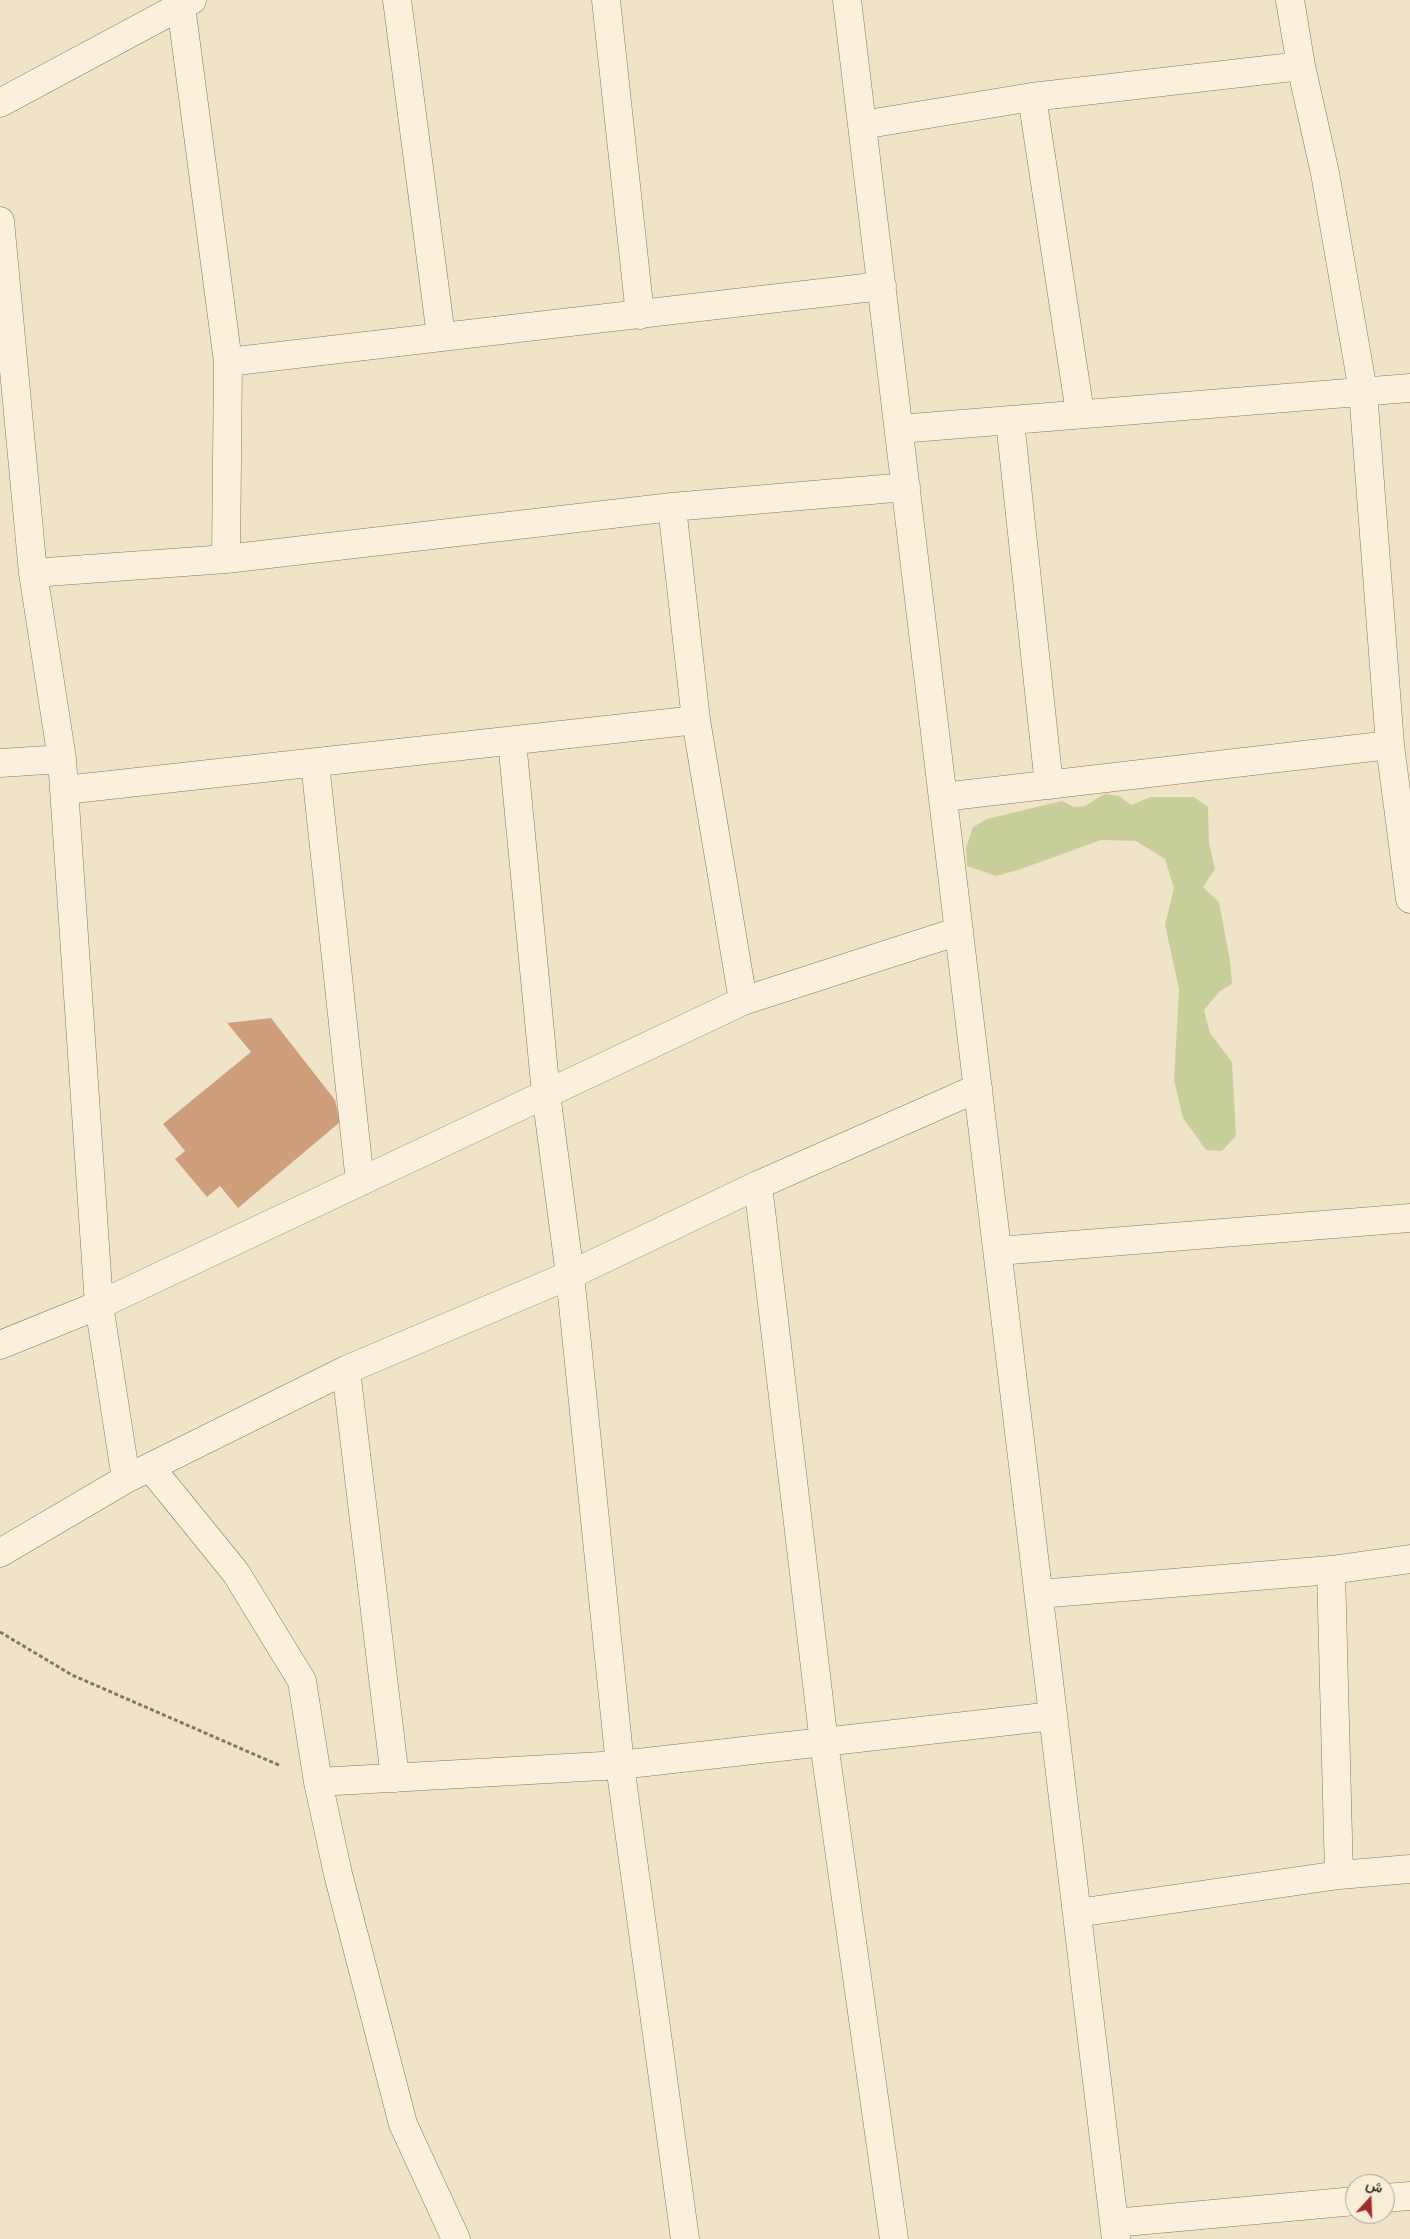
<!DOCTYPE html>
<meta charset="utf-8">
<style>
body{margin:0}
#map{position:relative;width:1410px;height:2239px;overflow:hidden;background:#f0e4c8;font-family:"Roboto Serif",Vazirmatn,serif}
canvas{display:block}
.north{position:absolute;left:1345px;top:2174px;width:50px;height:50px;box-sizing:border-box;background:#f7eed8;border:1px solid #ada18e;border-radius:50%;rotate:20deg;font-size:14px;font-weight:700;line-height:20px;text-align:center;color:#3d2e20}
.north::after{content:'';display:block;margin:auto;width:18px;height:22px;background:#9e2a2b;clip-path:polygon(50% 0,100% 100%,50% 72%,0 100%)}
</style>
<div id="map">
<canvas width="1410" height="2239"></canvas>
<div class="north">ش</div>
</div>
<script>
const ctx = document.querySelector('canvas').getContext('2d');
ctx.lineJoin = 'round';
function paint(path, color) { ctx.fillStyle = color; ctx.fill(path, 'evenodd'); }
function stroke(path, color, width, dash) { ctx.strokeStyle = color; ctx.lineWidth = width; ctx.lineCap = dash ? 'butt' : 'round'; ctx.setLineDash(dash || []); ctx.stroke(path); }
paint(new Path2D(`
 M1104,794l15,2 12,9 20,-8h43l14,10 1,36 6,26 -12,18 16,15 11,59 2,23 -12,7 -16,19 6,23 22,29 4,74 -14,15 -16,-1 -23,-32 -9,-38 5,-91 -14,-64 9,-37 -9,-29 -29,-18 -35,-1 -83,30 -22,6 -29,-10 -1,-18 7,-21 14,-8 75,-18 12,6 11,-1z`), '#c9cf9b');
paint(new Path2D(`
 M271,1018l64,82 5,22 -102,86 -18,-22 -13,11 -32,-38 10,-8 -22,-27 88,-72 -24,-29z`), '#cf9f7d');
const minor = new Path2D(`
 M397,0l44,336
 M606,0l34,315
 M847,0l269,2239
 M1290,0l11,66 24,107 38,218 27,354 20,154
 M181,6l47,356 -2,197
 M1032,97l48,316
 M0,103l192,-103
 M862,125l170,-28 269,-31
 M0,221l33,352 29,186 -62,4
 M228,362c218,-27 436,-50 654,-76
 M1010,421l39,364
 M899,429l511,-41
 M672,507l24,213 47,281
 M33,573l193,-14 446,-52 234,-20
 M512,741l34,353 24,181 50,490 65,474
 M62,759l37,546 27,174
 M315,763l45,419
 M65,790l631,-70
 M943,797l447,-52
 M758,1185l66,558 70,496
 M998,1251l412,-33
 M0,1345l99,-40 644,-304 216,-70
 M346,1370l49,408
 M150,1467l86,106 66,108 16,101 20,92 65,250 53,115
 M0,1553l126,-74 220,-109 224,-95 188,-90 220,-97
 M1331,1570l8,305
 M1039,1594l292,-24 79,-11
 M318,1782l302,-17 433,-49
 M1077,1913l262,-38 71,-6
 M1385,2198l25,-2
 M1114,2223l241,-22`);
stroke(minor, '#8d765c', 29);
stroke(new Path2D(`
 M0,1632l72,43 209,91`), '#8d765c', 3, [4, 2.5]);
stroke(minor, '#faf1dc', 28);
</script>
